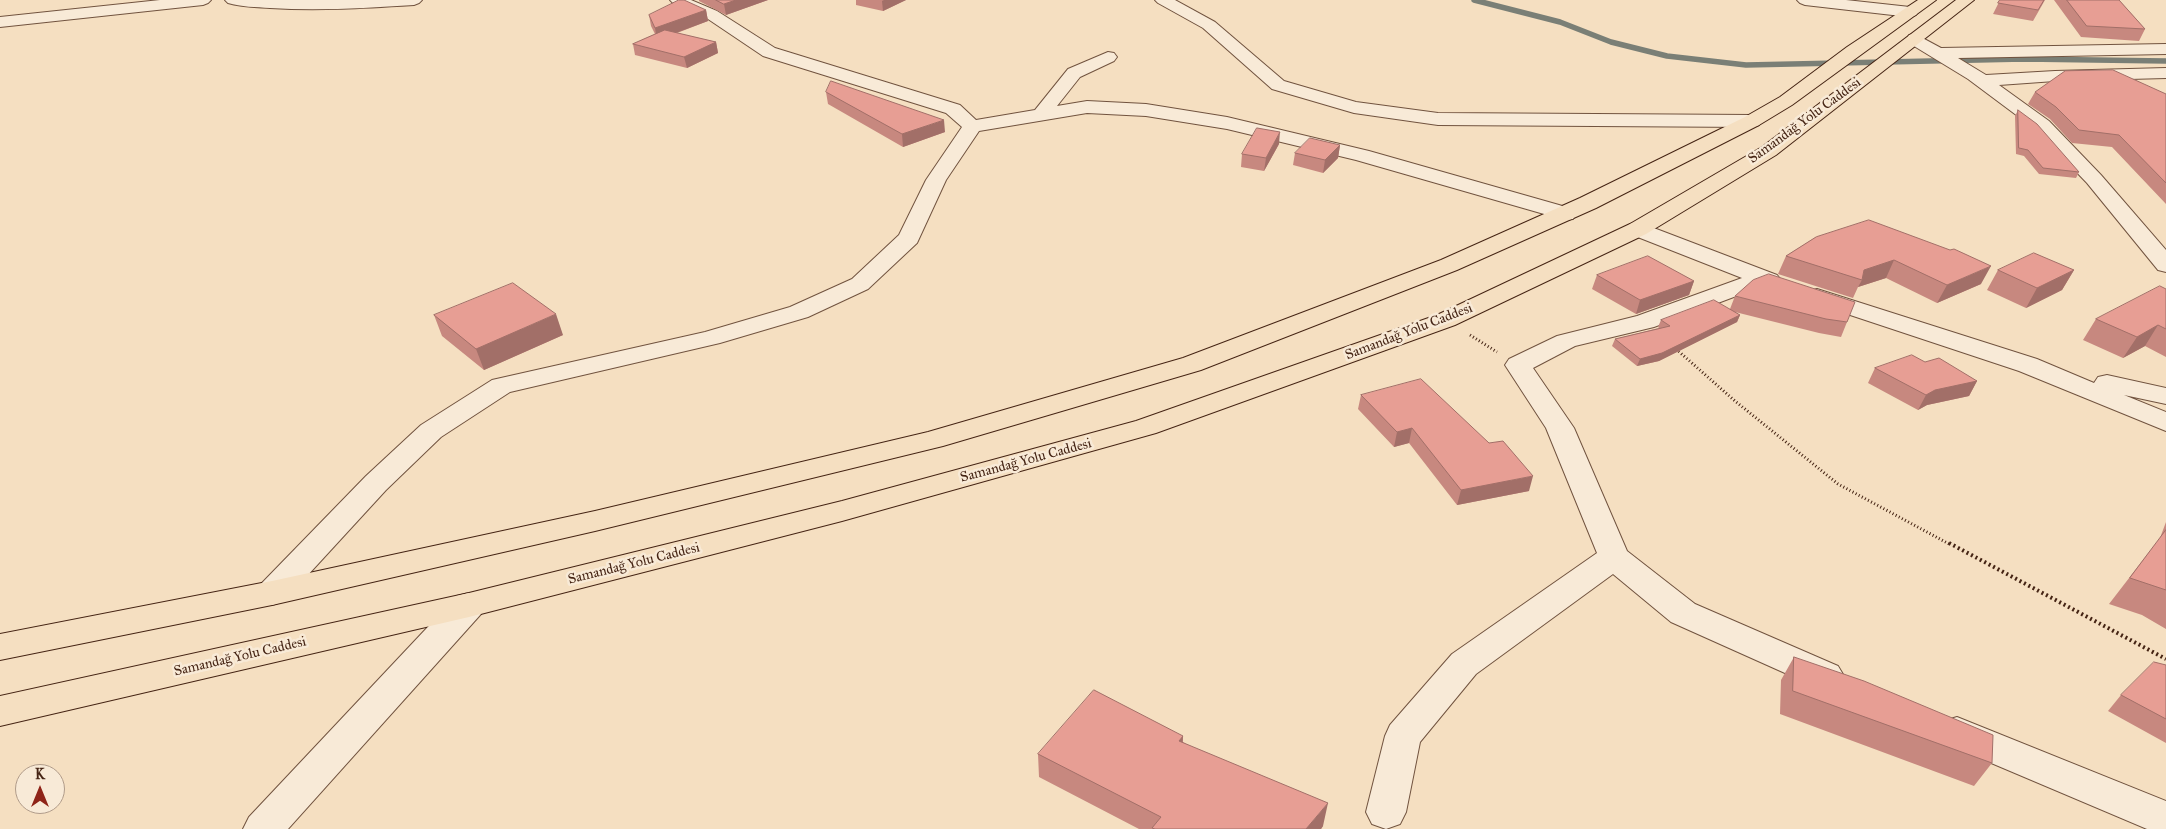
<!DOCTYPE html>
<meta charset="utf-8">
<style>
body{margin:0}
#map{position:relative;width:2166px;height:829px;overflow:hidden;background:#f5dfc1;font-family:"IM FELL Great Primer",serif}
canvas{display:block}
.north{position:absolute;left:15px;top:764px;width:50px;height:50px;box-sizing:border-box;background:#f8ead7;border:1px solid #b09b89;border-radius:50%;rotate:0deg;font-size:14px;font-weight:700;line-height:20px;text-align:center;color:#452414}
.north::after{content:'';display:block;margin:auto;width:18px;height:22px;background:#8f2418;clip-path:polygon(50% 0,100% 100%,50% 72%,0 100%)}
</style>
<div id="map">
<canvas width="2166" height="829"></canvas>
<div class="north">K</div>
</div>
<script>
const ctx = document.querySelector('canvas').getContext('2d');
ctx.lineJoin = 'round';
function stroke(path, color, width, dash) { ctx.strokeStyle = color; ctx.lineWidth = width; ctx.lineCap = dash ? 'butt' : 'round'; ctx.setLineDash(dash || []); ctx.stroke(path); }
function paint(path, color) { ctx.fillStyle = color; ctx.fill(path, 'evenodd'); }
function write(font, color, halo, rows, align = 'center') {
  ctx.font = font + ' "IM FELL Great Primer",serif'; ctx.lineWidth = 5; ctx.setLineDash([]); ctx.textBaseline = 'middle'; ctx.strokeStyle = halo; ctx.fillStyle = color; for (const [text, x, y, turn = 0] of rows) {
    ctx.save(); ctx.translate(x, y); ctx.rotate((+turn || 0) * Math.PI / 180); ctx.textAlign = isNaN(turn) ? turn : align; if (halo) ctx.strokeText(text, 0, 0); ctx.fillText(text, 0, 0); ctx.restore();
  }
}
stroke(new Path2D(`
 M1474,0l86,22 51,20 56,14 79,9 278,-6 142,2`), '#7a7f76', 5.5);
const minor = new Path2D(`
 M160,0h51l-3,3 -5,2 -203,22v-10z
 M225,0h197l-3,3 -5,2c-48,3 -96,6 -144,3 -14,-1 -29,-1 -42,-5z
 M670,0h21l26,11 58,37 185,57 16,15 59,-10 33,-41 40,-17 6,1 3,4 -3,4 -34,16 -23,29 30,-5 59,3 81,13 142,34 204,58 3,5 -3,5 -8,1 -209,-60 -129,-31 -81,-13 -59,-3 -108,18 -33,49 -29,63 -49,46 -60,28 -88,26 -210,49 -69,45 -55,53 -102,111 -12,4 -12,-4 -4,-8 4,-8 106,-109 55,-51 71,-45 213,-48 85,-25 62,-28 47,-44 27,-55 36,-53 -16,-14 -183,-57 -58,-39 -32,-14z
 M1155,0h20l40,22 69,59 72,21 82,11 314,2 7,2 2,4 -2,4 -7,2 -314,-2 -84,-12 -82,-24 -69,-61 -45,-25z
 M1797,0h49l64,7 6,2 2,3 -2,3 -6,2 -105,-12 -5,-2z
 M1915,34l26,14 225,-4v10l-208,4 28,17 69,-4 111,-3v10l-111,3 -56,4 50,36 52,54 65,75v22l-8,-2 -71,-87 -52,-54 -67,-50 -59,-36 -2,-4 2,-4z
 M1638,222l139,53 4,5 -4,5 -8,2 -6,-1 -109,41 -79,19 -42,22 41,60 53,123 68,53 143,62 6,10 -6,10 -12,4 -12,-4 -143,-64 -58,-48 -137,100 -56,68 -14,70 -6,12 -14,5 -14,-5 -6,-12 19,-76 5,-11 62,-71 145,-101 -51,-125 -41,-63 4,-6 48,-23 80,-20 105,-38 -112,-44 -3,-5 3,-5z
 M1817,289l220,70 57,24 4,-6 9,-2 59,13v16l-42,-9 42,17v19l-147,-60 -211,-70 -3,-5 3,-5z
 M469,593l12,3 5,9 -5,9 -193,215h-45l6,-12 208,-221z
 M1957,717l209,84v28h-19l-203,-86 -5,-11 5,-11z`);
const highway = new Path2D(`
 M1918,0h18l-144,105 -33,20 -163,83 -139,62 -256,100 -258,76 -348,85 -323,74 -272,55v-26l272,-53 323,-70 333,-79 255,-74 258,-98 139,-62 165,-81 35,-20 67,-50z
 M1956,0h18l-198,155 -130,79 -191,91 -299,108 -314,88 -373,96 -469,109v-30l469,-103 373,-92 294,-80 301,-106 193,-91 132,-77z`);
stroke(minor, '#71533f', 2);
stroke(highway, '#452414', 2);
stroke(new Path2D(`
 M1470,335l27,17
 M1676,349l59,52 103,83 113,61`), '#452414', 3, [1, 2.5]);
stroke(new Path2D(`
 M1949,543l217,116`), '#452414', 4, [2, 3]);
paint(minor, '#f8ead7');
paint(highway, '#f5dfc1');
paint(new Path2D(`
 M699,0h69l-42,15 -27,-14z
 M856,0h50l-23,11 -27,-6z
 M2000,0h45l-12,21 -40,-7z
 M2054,0h65l26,29 -6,12 -58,-4z
 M706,10l2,11 -31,12 39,9 2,11 -31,15 -52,-13 -2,-11 22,-10 -4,-8 -2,-11z
 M826,92l119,40 -42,15 -75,-43z
 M2035,92l131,2v110l-54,-57 -40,-4 -22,-24 -22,-15z
 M2018,110l61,62 -3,6 -37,-4 -15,-18 -8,-2 -1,-38z
 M1279,144l-15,27 -23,-4 1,-13z
 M1340,145l-2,13 -15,15 -30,-8 2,-12z
 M1816,237l165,47 -44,19 -51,-25 -28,9 -5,11 -75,-24 8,-18z
 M1998,270h76l-12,20 -36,18 -39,-18z
 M1597,275l97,6 -5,14 -53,19 -44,-25z
 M2166,289v68l-21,-11 -22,12 -40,-18 13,-21z
 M1735,296l112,26 -6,15 -22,-4 -84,-21 5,3 -3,7 -78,39 -22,5 -25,-20 3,-7 44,-11 -1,-1 3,-7 69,-11z
 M434,315l129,20 -79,35 -42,-34z
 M1925,362l52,19 -8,15 -42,9 -9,5 -50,-27 7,-15z
 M1361,395l168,96 -72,14 -48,-62 -15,4 -36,-38z
 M2166,522v107l-24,-14 -33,-11 51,-66z
 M1794,657l198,106 -18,23 -194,-72 1,-34z
 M2166,665v78l-58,-32 13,-16z
 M1183,736v6l140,84 -2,3h-182l-100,-52 -1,-23z`), '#c7887f');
paint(new Path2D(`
 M736,0h32l-42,15 -2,-11z
 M884,0h22l-23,11 -1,-10z
 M706,10l2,11 -51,19 -2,-12z
 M716,42l2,11 -31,15 -3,-11z
 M944,120l1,12 -42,15 -1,-13z
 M1280,132l-1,12 -15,27 2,-13z
 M1340,145l-2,13 -15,15 2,-13z
 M1894,260l-8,18 -28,9 4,-7 2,-10z
 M1991,266l-10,18 -44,19 10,-18z
 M2074,270l-12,20 -36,18 11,-20z
 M1694,281l-5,14 -53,19 4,-14z
 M556,314l7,21 -79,35 -8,-21z
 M1740,315l-3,7 -78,39 -22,5 3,-7z
 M2158,325l-13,21 -22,12 14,-21z
 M1977,381l-8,15 -42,9 -9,5 8,-15 9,-5z
 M1412,428l-3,15 -15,4 3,-15z
 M1533,476l-4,15 -72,14 4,-15z
 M1183,736l-2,23 -2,-18z
 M1328,803l-5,23 -2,3h-15z`), '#a26f68');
const building = new Path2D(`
 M679,0h5l22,10 -51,18 -6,-13z
 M716,0h20l-12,4z
 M2000,0h44l-6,10 -40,-7z
 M2067,0h52l26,29 -58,-3z
 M665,30l51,12 -32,15 -51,-13z
 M2113,70l53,24v89l-47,-48 -40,-5 -23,-23 -21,-15 30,-21z
 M831,81l113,39 -42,14 -76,-42z
 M2018,110l19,14 42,48 -36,-4 -15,-18 -9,-2z
 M1257,128l23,4 -14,26 -24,-4z
 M1310,138l30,7 -15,15 -30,-7z
 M1869,220l81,30 4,-1 37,17 -44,19 -53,-25 -30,10 -2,10 -76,-24 30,-19z
 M2034,253l40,17 -37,18 -39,-18z
 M1648,256l46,25 -54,19 -43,-25z
 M1769,274l86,28 -8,20 -21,-3 -91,-23 18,-16z
 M513,283l43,31 -80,35 -42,-34z
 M2160,286l6,3v40l-8,-4 -21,12 -41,-18z
 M1714,300l26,15 -78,38 -22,6 -25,-20 55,-13 -9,-6z
 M1912,355l13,7 14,-4 38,23 -42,9 -9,5 -51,-27z
 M1421,379l68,64 14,-2 30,35 -72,14 -49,-62 -15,4 -36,-37z
 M2166,530v60l-36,-12z
 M1794,657l70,24 129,54 -1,28 -199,-72z
 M2154,662l12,3v54l-45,-24z
 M1094,690l89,46 -4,5 149,62 -22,26h-151l-3,-1 9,-11 -123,-63z`);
paint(building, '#e79e94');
stroke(building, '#a26f68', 1);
write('14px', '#452414', '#f8ead7', [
 ["Samandağ Yolu Caddesi",1805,121,-36],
 ["Samandağ Yolu Caddesi",1409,332,-21],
 ["Samandağ Yolu Caddesi",1026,461,-15],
 ["Samandağ Yolu Caddesi",634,564,-14],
 ["Samandağ Yolu Caddesi",240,657,-13]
]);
</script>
